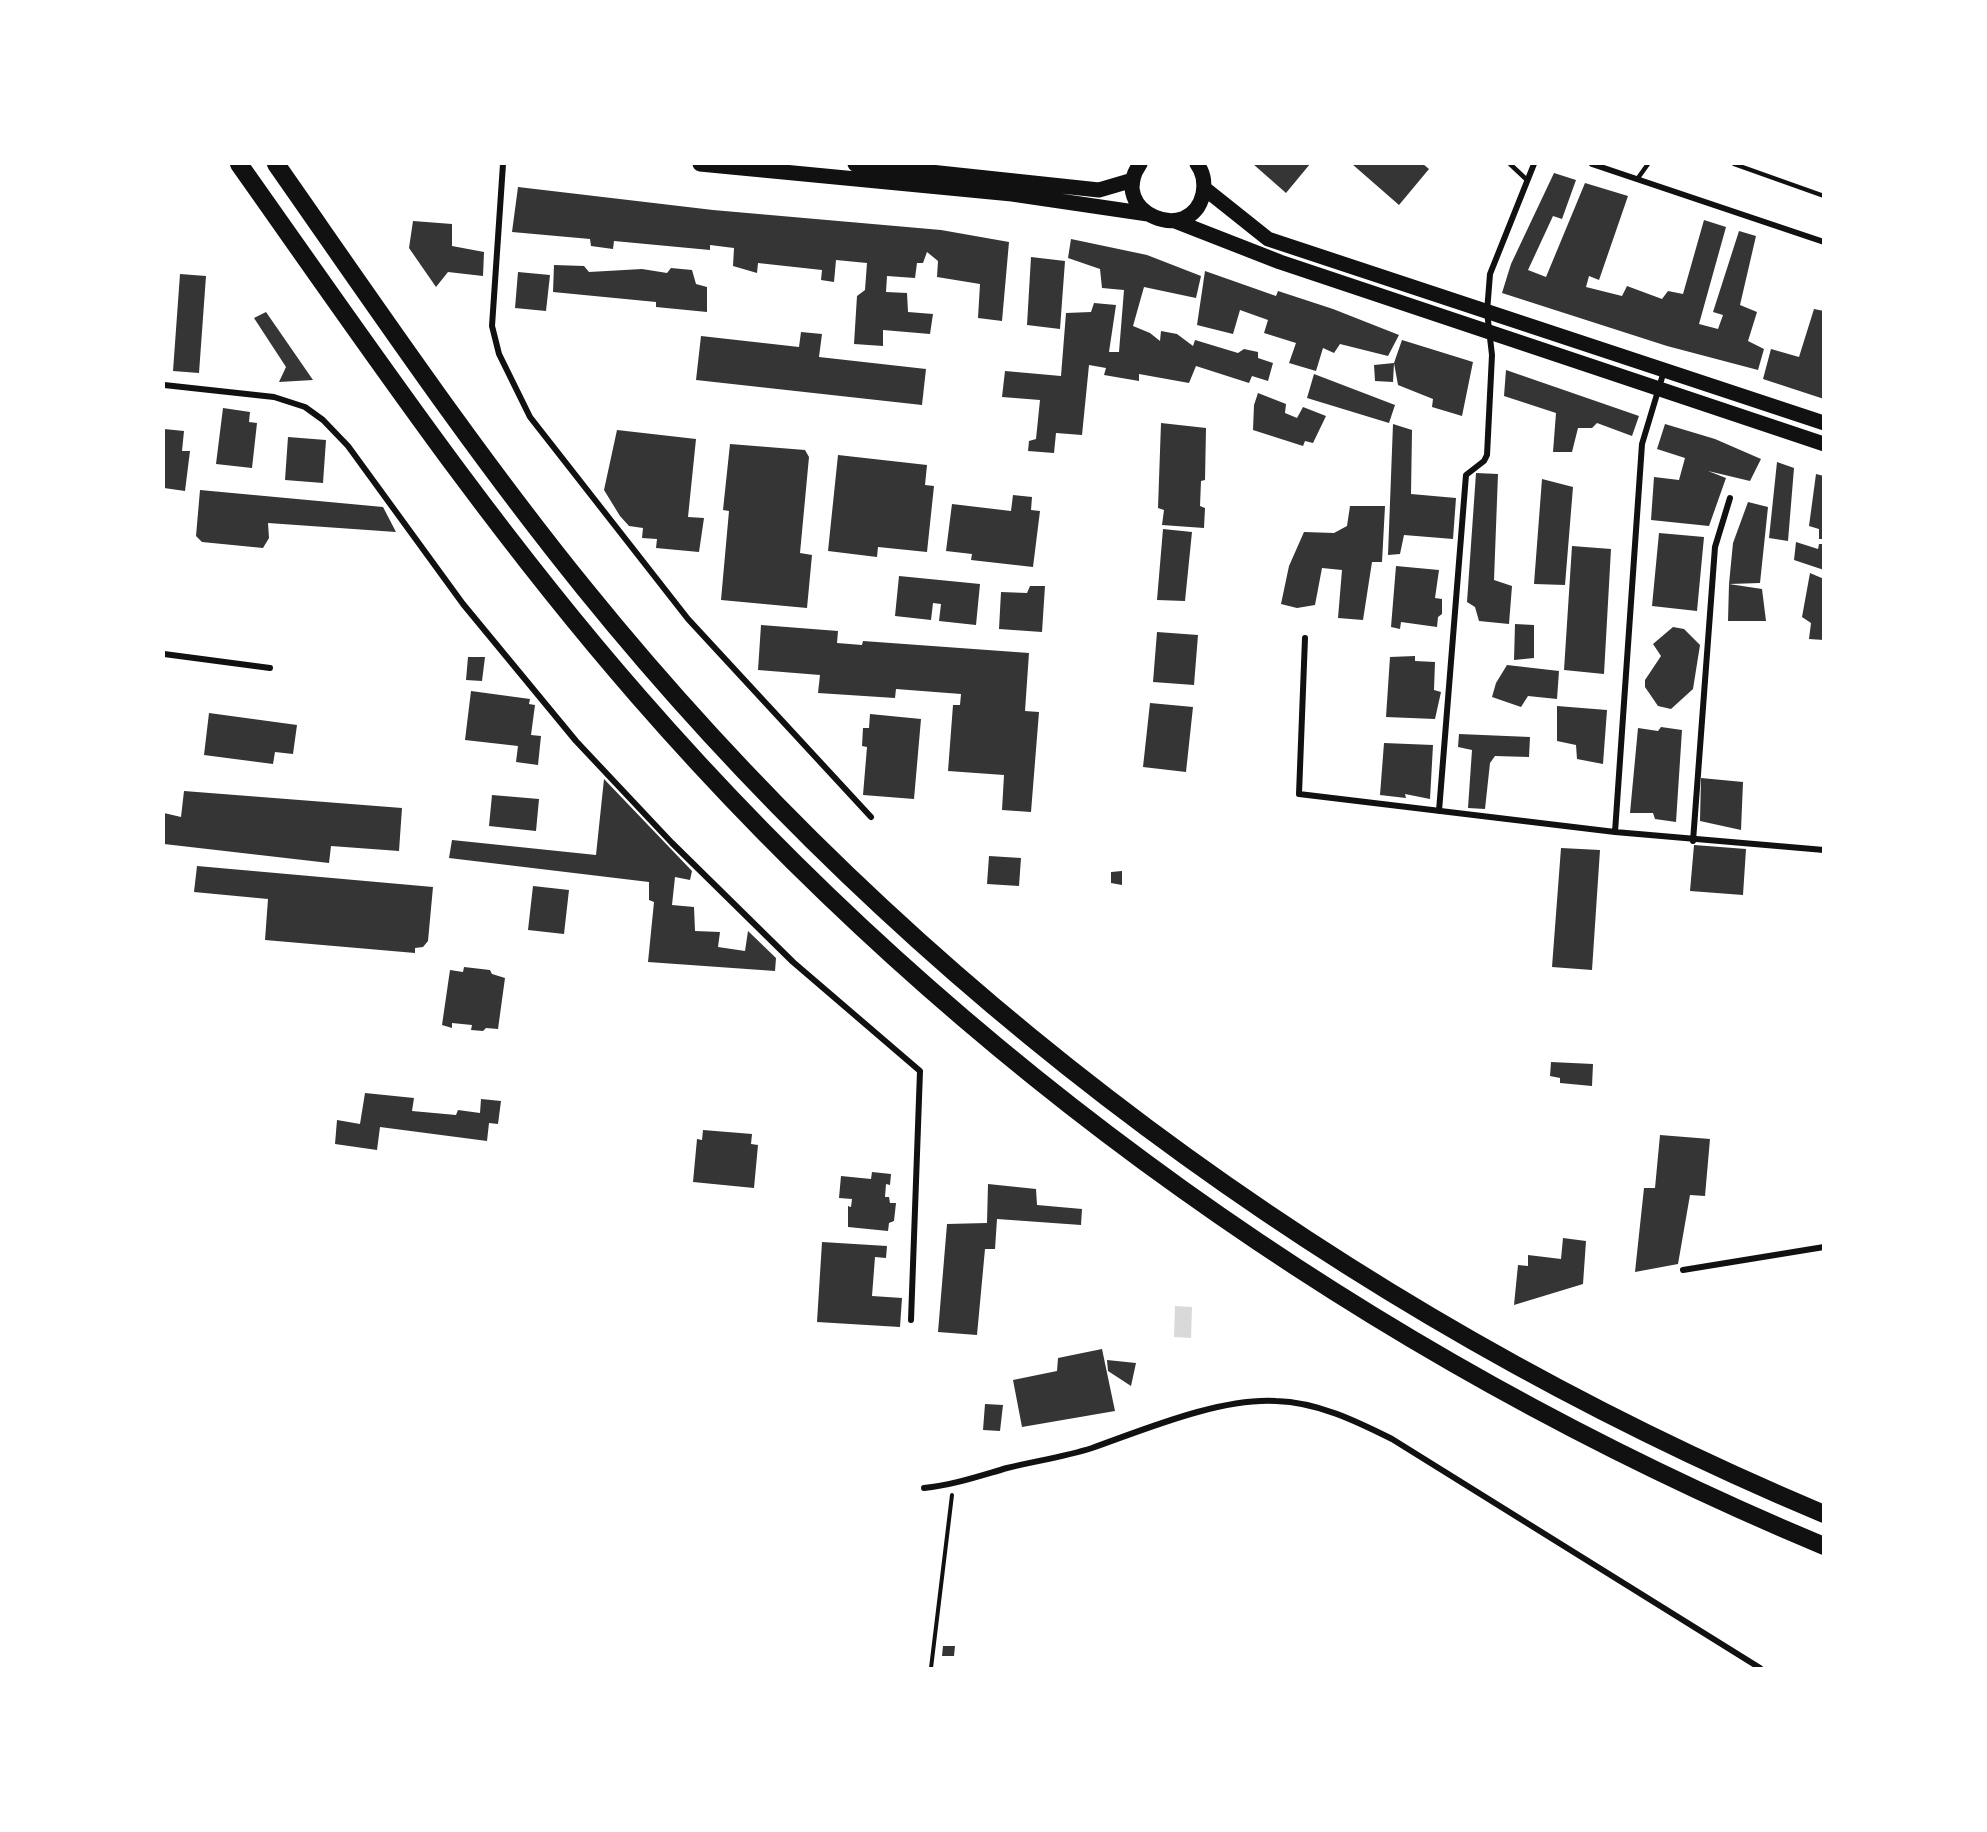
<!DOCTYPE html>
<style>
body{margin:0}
#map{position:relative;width:1987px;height:1832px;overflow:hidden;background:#fff;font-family:Figtree,sans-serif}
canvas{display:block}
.frame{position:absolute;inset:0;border:165px solid #fff;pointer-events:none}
</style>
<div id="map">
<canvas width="1987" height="1832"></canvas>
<div class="frame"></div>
</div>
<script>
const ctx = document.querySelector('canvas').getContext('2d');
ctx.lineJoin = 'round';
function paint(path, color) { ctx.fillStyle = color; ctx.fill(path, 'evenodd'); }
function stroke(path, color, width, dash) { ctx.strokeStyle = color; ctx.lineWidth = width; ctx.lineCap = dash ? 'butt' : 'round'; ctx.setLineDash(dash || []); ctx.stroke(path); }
paint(new Path2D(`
 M1175,1306l17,1 -1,31 -17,-1z`), '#d9d9d9');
paint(new Path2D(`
 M1253,164h57l-24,29z
 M1352,164h71l6,5 -30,36z
 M1554,173l22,7 -14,39 -9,-3 -25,54 18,7 39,-94 43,13 -29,84 -10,-4 -3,11 36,9 5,-10 35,13 6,-8 15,3 21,-74 22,7 -27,97 19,5 5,-14 -10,-3 26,-81 17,5 -16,69 17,7 -9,29 16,8 -6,21 -91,-24 -165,-53 9,-29z
 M518,187l195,23 228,20 68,12 -7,79 -24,-3 2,-34 -43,-7 1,-16 -11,-9 -4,11h-6l-2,15 -28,-2 -1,16 21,1 1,19 25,2 -3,20 -47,-4v16l-29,-2 3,-48 8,-6 2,-27 -31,-3 -2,22 -13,-2 1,-10 -64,-7 -1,10 -24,-7 1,-18 -24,-3v5l-96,-9 -1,8 -22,-3 -1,-7 -78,-7z
 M413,221l39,3v22l32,6 -1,24 -35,-4 -12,15 -27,-39z
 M1071,239l76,16 54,21 -5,22 -52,-11 -11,39 17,7 10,8 1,-10 16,3 16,12 2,-6 43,13 6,-4 14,3v6l15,5 -5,18 -16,-5 -3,7 -53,-17 -7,17 -50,-9v7l-35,-6 2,-7 -17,-3 -7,70 -26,-2 -2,20 -26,-2 1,-10 7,-2 4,-39 -38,-3 3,-26 56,5 5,-63 25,-1 3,-9 22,2 -7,47h10l5,-62 -22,-2 -2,-19 -32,-11z
 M1031,257l34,4 -5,68 -33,-4z
 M554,265l30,1 5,6 53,-3 25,4 4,-5 21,2 4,14 11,3v25l-51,-5v-5l-103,-10z
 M1205,271l71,25 2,-5 55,18 66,26 -11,21 -48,-12 -6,9 -11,-5 -7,23 -27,-8 7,-20 -32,-10 4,-13 -28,-10 -7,24 -36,-9z
 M518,272l32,3 -4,36 -31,-3z
 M180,274l26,2 -7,97 -26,-2z
 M1814,309l10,2v88l-61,-20 8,-30 28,8z
 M266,312l47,68 -34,2 7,-15 -32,-49z
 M801,332l21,2 -3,23 107,12 -4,36 -226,-25 5,-44 98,11z
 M1402,340l71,22 -11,54 -30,-9 1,-8 -35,-14 -4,-22 -1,19 -18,-1 -1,-16 20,-2z
 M1506,370l133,46 -7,20 -35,-13 -5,5h-14l-6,24h-19l3,-39 -52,-17z
 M1314,374l81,31 -6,18 -82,-25z
 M1258,393l28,11 -1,9 12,5 6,-11 23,9 -13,27 -8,-2 -2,5 -50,-16 1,-25z
 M223,408l27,4 -1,10 8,1 -5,45 -36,-4z
 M1161,423l45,5 -1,52 -4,1 -1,25 5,2 -1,20 -42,-3 2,-15 -6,-2z
 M1393,424l19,6 -1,64 45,4 -3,41 -49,-4 -4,19 -12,1z
 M1665,424l50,15 46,20 -11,22 -42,-10 18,7 -17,48 -58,-6 3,-43 25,3 6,-22 -28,-9z
 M164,429l20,2 -2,20h8l-5,40 -21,-3z
 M617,430l79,9 -8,78 16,1 -5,34 -43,-4 1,-9 -15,-1 1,-10 -14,-2 -9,-10 -16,-26z
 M288,437l38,3 -3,43 -38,-3z
 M730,444l75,6 4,7 -9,96 12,2 -5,53 -86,-8 8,-89 -6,-1z
 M838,455l89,10 -2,20 9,1 -7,66 -49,-5 -1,10 -49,-6z
 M1777,462l17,6 -6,73 -19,-3z
 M1476,473l22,1 -4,106 18,6 -3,38 -30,-3 -4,-14 -8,-5z
 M1816,474l8,2v63h-5v-10l-10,-3z
 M1542,479l31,8 -8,98 -31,-1z
 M200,490l183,17 13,25 -128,-9 1,15 -6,10 -61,-6 -6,-6z
 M1013,495l19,2 -1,13 9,1 -7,56 -62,-7 1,-6 -26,-3 6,-47 59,7z
 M1748,502l20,5 -8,76 -31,1 4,-41z
 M1350,506h35l-3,56h-10l-9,58 -25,-2 4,-48 -20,-2 -7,37 -18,3 -16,-4 8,-38 15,-34 30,1 13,-7z
 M1163,529l29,3 -7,69 -28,-1z
 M1659,533l45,4 -7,74 -45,-5z
 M1796,542l22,7 1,-5h5v26l-30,-10z
 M1572,546l39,3 -7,125 -40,-4z
 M1396,566l43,4 -4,28 7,1v15l-4,3 -1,10 -36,-5 -1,7 -9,-2z
 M1810,573l14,6v61l-15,-1 2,-16 -9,-6z
 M899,576l81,8 -4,41 -37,-4 2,-17 -8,-1 -2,17 -36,-4z
 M1729,584l33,5 4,32h-38z
 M1030,586h15l-3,46 -43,-3 2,-37 26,1z
 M1515,624l19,1v33l-20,2z
 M761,625l77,6 -1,12 25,2 1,-4 166,12 -4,58 14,1 -8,100 -29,-2 2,-35 -56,-4 5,-66h7l1,-11 -65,-5 -1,9 -77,-5 2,-18 -62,-5z
 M1673,627l11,2 16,16 -7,44 -22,20 -13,-3 -13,-19v-7l16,-24 -8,-12z
 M1157,632l41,3 -4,50 -41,-3z
 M1415,656v5l20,1 -1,28 7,2 -6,27 -49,-2 4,-60z
 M468,657h17l-3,24 -16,-1z
 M1507,665l52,6 -2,28 -29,-3 -7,11 -29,-10 4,-14z
 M471,691l59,8 -1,5 6,1 -4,30 10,1 -3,29 -22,-3 2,-16 -53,-6z
 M1150,703l43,4 -7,65 -43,-5z
 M1557,706l50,4 -4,54 -26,-5 -1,-14 -19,-4z
 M209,713l88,12 -4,29 -18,-2 -2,12 -69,-9z
 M870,714l51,5 -7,80 -51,-4 4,-48 -5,-1 1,-18h6z
 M1661,727l21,3 -6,92 -21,-3 -2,-6h-23l8,-85 20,3z
 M1459,734l71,3 -1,20 -34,-1 -5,7 -5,46 -17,-1 4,-58 -14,-3z
 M1384,743l49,2 -3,54 -25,-5 1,4 -26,-3z
 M1701,778l42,4 -2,48 -41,-9z
 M604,779l88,92 -2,9 -15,-3 -3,28 22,2 1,24 25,1 -2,15 27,4 3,-20 28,27 -1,13 -127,-9 6,-60 -5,-2v-18l-200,-24 3,-18 144,15z
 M184,791l218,17 -3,43 -68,-5 -2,17 -165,-19v-31l17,4z
 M492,795l47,4 -3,32 -47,-5z
 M1694,845l52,4 -3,46 -53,-4z
 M1561,848l39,2 -8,120 -40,-3z
 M989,856l32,2 -2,28 -32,-2z
 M197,866l236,21 -5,54 -5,6 -8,1v5l-150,-13 3,-41 -74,-7z
 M1122,871v14l-11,-2v-11z
 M533,886l36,4 -5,44 -36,-4z
 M464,967l26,3 2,4 13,4 -7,51 -12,-1 -3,3 -12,-1 1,-5 -20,-2v5l-10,-3 8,-55 13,2z
 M1551,1062l42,2 -1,22 -32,-3v-5l-10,-2z
 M365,1093l49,5 -2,13 44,4 2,-5 22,3 1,-14 20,2 -3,23 -9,-1 -2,18 -107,-14 -3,23 -42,-6 2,-24 23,4z
 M703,1130l49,4 -1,10 7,1 -4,43 -61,-6 4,-43 5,1z
 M1660,1135l50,4 -5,57 -15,-1 -12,69 -43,8 9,-84h11z
 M872,1172l19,2 -1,11 -4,-1 -1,13h4l1,6h6l-2,18 -5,2 -1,8 -40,-4v-21l3,1 1,-8 -13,-1 2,-22 30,3z
 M988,1184l48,5 1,16 45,4 -1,16 -84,-6 -2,30h-10l-8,86 -39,-3 9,-108 40,-1z
 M1563,1238l23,3 -3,43 -69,21 4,-40 10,1v-11l33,4z
 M822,1242l65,4 -1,12 -11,-1 -3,39 30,2 -2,29 -83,-5z
 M1102,1349l13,62 -93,16 -9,-47 44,-9 1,-13z
 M1107,1360l29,3 -5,23 -23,-15z
 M985,1404l18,1 -3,26 -17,-1z
 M943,1646h12l-1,10h-12z`), '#353535');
stroke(new Path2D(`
 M931,1668l21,-173`), '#111', 4);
stroke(new Path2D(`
 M1510,164l17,16
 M1734,164l90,32
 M1638,178l10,-14`), '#111', 4.5);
stroke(new Path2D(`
 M503,164l-11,162 7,28 31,63 158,202 183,198
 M1592,164l232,78
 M164,385l110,12 31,10 18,13 25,26 115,158 113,137 96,102 121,119 127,109 -9,249
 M1305,638l-6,156 316,38 209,18
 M164,654l106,14
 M1439,811l27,-336 18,-14 3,-6 5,-100 -5,-43 3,-38 44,-110
 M1615,832l27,-388 22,-73
 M1693,841l22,-294 15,-49
 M1683,1270l141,-23
 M924,1488c29,-3 55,-12 83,-20 28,-7 57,-11 85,-20 54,-19 127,-50 184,-47 41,1 80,20 116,38l368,229`), '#111', 6);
stroke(new Path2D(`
 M700,164l312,30 136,20
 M855,164l244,26 34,-10
 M1140,164c-34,48 51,83 63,30 2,-11 1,-21 -6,-30
 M1204,188l64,51 556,184
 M1175,221l105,41 544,182`), '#111', 15);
stroke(new Path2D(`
 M239,164c128,181 253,365 399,532 323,371 733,661 1186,850
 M276,164c100,143 198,288 308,424 328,406 759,724 1240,926`), '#111', 18);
</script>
